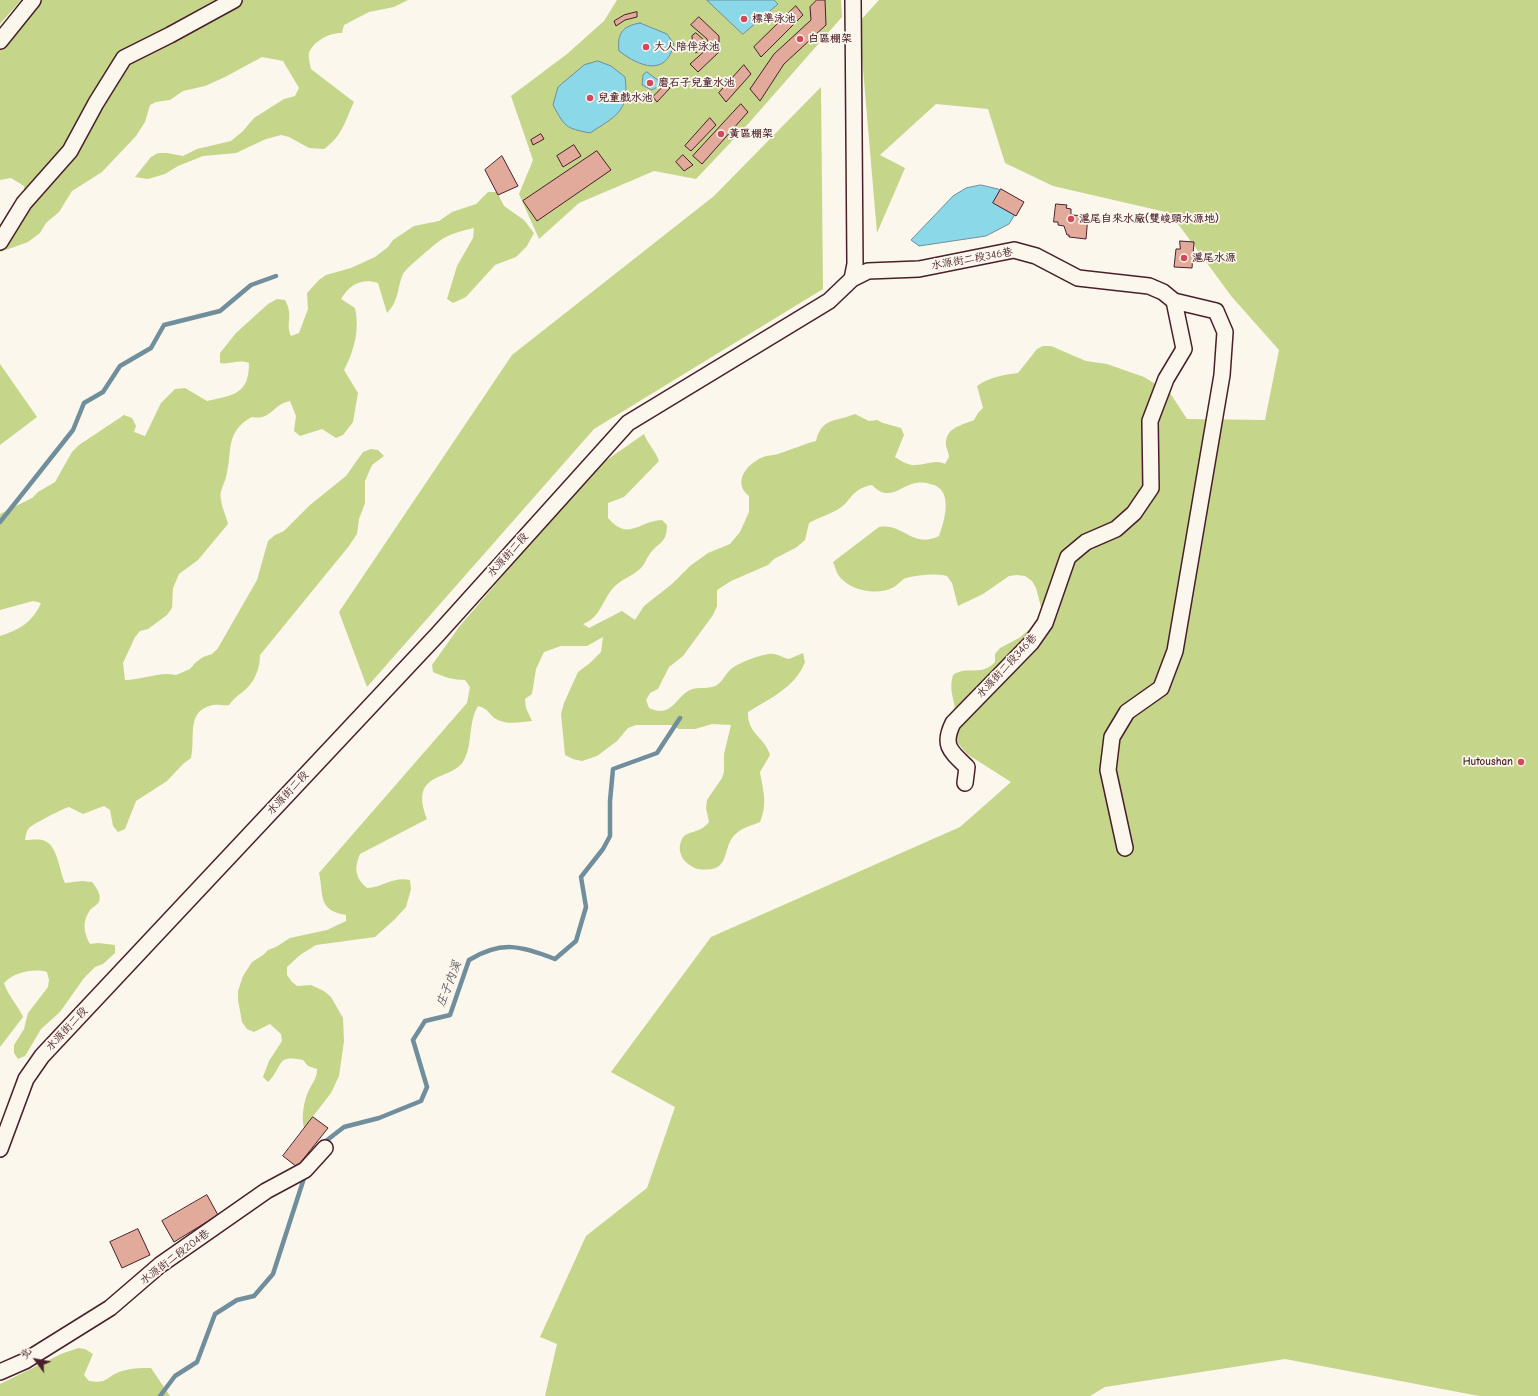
<!DOCTYPE html>
<meta charset="utf-8">
<style>
body{margin:0}
#map{position:relative;width:1538px;height:1396px;overflow:hidden;background:#fbf7ec;font-family:"Comic Neue","LXGW WenKai TC",sans-serif}
canvas{display:block}
.north{position:absolute;left:16px;top:1340px;width:40px;height:40px;-webkit-text-stroke:3px #fbf7ec;paint-order:stroke;rotate:302deg;font-size:11px;font-weight:700;line-height:16px;text-align:center;color:#4a1f2b}
.north::after{content:'';display:block;margin:auto;width:14px;height:18px;background:#4a1f2b;clip-path:polygon(50% 0,100% 100%,50% 72%,0 100%)}
</style>
<div id="map">
<canvas width="1538" height="1396"></canvas>
<div class="north">北</div>
</div>
<script>
const ctx = document.querySelector('canvas').getContext('2d');
ctx.lineJoin = 'round';
function paint(path, color) { ctx.fillStyle = color; ctx.fill(path, 'evenodd'); }
function stroke(path, color, width, dash) { ctx.strokeStyle = color; ctx.lineWidth = width; ctx.lineCap = dash ? 'butt' : 'round'; ctx.setLineDash(dash || []); ctx.stroke(path); }
function write(font, color, halo, rows, align = 'center') {
  ctx.font = font + ' "Comic Neue","LXGW WenKai TC",sans-serif'; ctx.lineWidth = 3.5; ctx.setLineDash([]); ctx.textBaseline = 'middle'; ctx.strokeStyle = halo; ctx.fillStyle = color; for (const [text, x, y, turn = 0] of rows) {
    ctx.save(); ctx.translate(x, y); ctx.rotate((+turn || 0) * Math.PI / 180); ctx.textAlign = isNaN(turn) ? turn : align; if (halo) ctx.strokeText(text, 0, 0); ctx.fillText(text, 0, 0); ctx.restore();
  }
}
paint(new Path2D(`
 M0,0h21l-21,24z
 M42,0h366l-14,7 -25,5 -25,13 -2,8c-11,-1 -29,8 -33,20 -1,4 1,11 2,16l43,33c-10,21 -11,33 -30,47l-15,-1 -20,-11 -8,-2 -15,4 -30,14 -33,3 -25,10 -13,8 -17,5 -13,-2 16,-20 7,-4h9l16,3 14,-7 34,-8 12,-10 11,-13 30,-19 11,-3 4,-8 -16,-27 -21,-4 -37,20 -20,9 -22,5 -13,9 -14,2 -6,3 -5,17 -9,14 -34,36 -30,19 -13,21 -13,11 -6,10 -12,9 -28,10v-9l24,-49v-8l-13,-8 -11,2v-134z
 M617,0h224l1,17 -94,107 -52,55 -42,-8 -75,32 -40,36 -20,-45 14,-34 -22,-64 56,-42 37,-33z
 M879,0h659v1396h-59l-194,-37 -180,28 -15,9h-545l12,-52 -17,-7 46,-101 61,-48 28,-81 -64,-35 100,-135 249,-110 51,-45 -44,-28 -14,-17 -6,-13 8,-15c-2,-14 -6,-20 -2,-34 15,-10 28,2 42,-13v-8l5,-6 19,-10 22,-18 1,-9 -6,-23 -4,-7 -7,-5 -8,-1 -8,1 -26,18 -25,12 -6,-23 -5,-7c-13,-3 -28,-1 -41,2 -5,2 -7,6 -12,9 -16,9 -44,4 -55,-11 -3,-4 -4,-10 -6,-14l46,-35c25,-4 33,22 60,9 6,-16 15,-48 -9,-52 -5,-2 -13,-2 -18,0 -10,3 -16,10 -27,9 -5,-1 -9,-4 -13,-8 -23,4 -20,18 -37,26 -9,5 -18,7 -26,12l-4,17 -8,7 -23,12 -6,6 -37,16 -14,9v16l-4,9 -30,41 -14,11 -11,22 -8,4 -4,7 3,8c23,11 26,-11 41,-18 9,-4 19,0 27,-5 6,-4 9,-12 14,-16 7,-6 35,-17 43,-15 5,1 10,4 15,5l14,-6 2,9c-10,26 -35,36 -57,50 -1,22 17,25 22,43l-10,17c3,19 8,31 0,50 -7,3 -16,5 -22,10 -19,13 -3,42 -40,37 -5,-1 -14,-7 -16,-12 -3,-6 -3,-12 0,-18 5,-9 18,-5 27,-17l-3,-14 1,-8 15,-22 2,-6v-18l7,-29 -19,-1 -17,5h-16l-8,-4h-35l-8,3 -11,13 -20,15 -15,5 -9,-2 -8,-4 -4,-41 3,-11 14,-31 12,-9 11,-11 2,-15 -16,9h-26l-17,6 -8,17 -4,25 -7,5 1,9 6,13c-10,1 -24,4 -34,-1 -10,-5 -7,-10 -20,-14 -10,16 -5,38 -14,54 -11,22 -56,9 -37,59l-67,35c-6,14 -5,24 7,34 16,-1 27,-12 43,-8l1,9 -5,18 -11,12 -20,18 -59,8 -16,10 -13,12v8l5,7 5,4 14,-1 13,6 7,6 12,21 1,23 -5,35 -8,17 -27,35c-3,-11 0,-28 5,-38 4,-8 8,-12 8,-21l-9,-3 -5,-6c-28,-6 -19,6 -35,22l-5,-5 6,-16 13,-20 -1,-7 -11,-10 -16,8 -7,-3 -5,-7 -4,-22v-9l5,-15 9,-14 11,-7 5,-5 8,-3 14,-9 37,-8 19,-9v-6c-29,-5 -22,-20 -27,-42l148,-170 3,-16 -5,-7c-12,0 -21,-3 -32,-8l-1,-7 27,-38 135,-158 50,-35c4,10 11,16 15,27l-35,36 -16,6v15c21,24 30,3 54,2l5,5c0,19 -9,17 -18,30 -3,4 -4,9 -8,13 -8,8 -20,11 -28,20 -11,13 -13,30 -30,36l6,4 33,-17 13,9 9,-14 28,-22 18,-18 18,-13 22,-9 10,-12 9,-20v-16c-18,-14 -1,-34 17,-40 5,-1 10,-1 15,-3 12,-4 23,-9 35,-12 6,-24 20,-19 39,-27l14,7 8,-1 6,3 18,5 3,7 -9,22c6,4 14,9 21,8 10,0 19,-6 29,-1l4,-7c0,-4 -4,-11 -3,-15 1,-15 17,-17 28,-22l4,-7 5,-5 -6,-22c12,-9 27,-11 41,-13l19,-24 6,-3h8l35,15 21,3 37,13 26,16 17,26 78,1 14,-70 -47,-53 -62,-84 -117,-27 -48,-23 -17,-54 -52,-5 -56,51 25,13 -28,65 -18,-211z
 M821,87l2,202 -229,140 -227,258 -28,-75 173,-257 202,-159z
 M488,192h9l7,14 20,14 10,13 -7,13 -11,11 -21,8 -29,32 -13,6 -6,-4 10,-33 16,-28 1,-10c-10,2 -21,5 -30,10 -6,3 -40,32 -41,36 -6,14 -4,27 -16,39l-9,-30c-16,-5 -28,1 -37,16l14,9c5,22 -1,43 -11,62l14,23 -5,29 -10,13 -7,3 -14,-9 -22,7 -6,-5 2,-15 -6,-15c-17,3 -19,20 -38,16 -28,15 -19,35 -26,60 -2,8 -7,14 -5,23 1,8 5,16 7,24l-30,36 -19,14 -6,14 -1,20 -5,7 -19,14 -8,2 -5,6 -12,26 2,17c18,0 35,-9 51,-5l14,-6 5,-6 8,-6 9,-3 6,-6 39,-68 11,-39 7,-6 9,-4 26,-26 36,-29 17,-24 8,-3 7,1 6,6 -12,9 -7,16v22l-6,16 -2,15 -8,12 -89,109c0,13 -5,26 -15,35 -6,5 -11,8 -16,15 -6,1 -10,-1 -16,0 -28,6 -17,32 -22,53l-7,5 -17,18 -31,20 -11,28 -7,3 -5,-6 -3,-16 -6,-4 -21,8 -14,-7c-7,2 -36,17 -40,21 -3,4 -3,7 -4,12 5,0 12,-1 17,0 16,3 17,31 23,43l17,-2 10,1c4,5 10,13 7,20 -2,3 -6,5 -8,7 -9,11 -8,23 -1,35l8,-1 17,2v8l-12,11 -8,3 -11,11 -24,34 -19,17 -16,27 -7,3 -4,-6v-8l10,-16 4,-16 20,-26 1,-7 -2,-8c-14,-4 -34,1 -43,11 4,13 14,22 19,34l-23,30v-411c19,-6 33,-14 41,-33l-8,-2 -33,9v-96l32,-16 6,-6 17,-10 17,-30 7,-7 45,-30 8,3 4,8 -2,6 11,4 16,-33 14,-14 10,-1 22,13c26,-6 42,-6 42,-38 -11,-4 -19,2 -29,0v-10l16,-20 32,-29 9,-5 8,1c9,16 0,23 6,36l8,-3 9,-24 -1,-16 12,-13 7,-5 25,-7 24,-11 13,-10 5,-7 21,-14 25,-5 13,-9 24,-8z
 M0,364l37,53 -37,28z
 M78,1348l7,1 8,5 -9,21 5,6c18,3 16,-3 30,-9 11,-4 21,-4 32,-4l19,28h-170v-12l61,-30z`), '#c5d58a');
const water = new Path2D(`
 M707,0h67l4,4 -35,30z
 M640,23l27,11 7,10c-8,33 -34,23 -55,7 -2,-17 3,-25 21,-28z
 M598,61l13,5 14,11c5,34 -9,39 -35,56 -25,-5 -25,-6 -37,-28l5,-18 26,-22z
 M647,72l12,9v5l-7,4 -10,-5 1,-10z
 M981,185l17,4 15,8 1,19 -5,8 -23,12 -67,10 -8,-6 42,-44 13,-8z`);
paint(water, '#8ad8e8');
stroke(water, '#708e9c', 1);
stroke(new Path2D(`
 M0,522l73,-92 11,-27 19,-11 17,-26 31,-18 13,-23 56,-14 31,-26 25,-9
 M322,1144l22,-17 35,-9 42,-17 6,-14 -14,-47 12,-19 25,-6 19,-55c33,-20 52,-14 86,-1l21,-18 10,-34 -5,-30 22,-28 7,-13v-35l3,-32 44,-16 23,-35
 M160,1396l15,-20 22,-14 18,-48 22,-14 17,-4 19,-22 32,-99`), '#708e9c', 4.5);
const building = new Path2D(`
 M817,0h8l1,25 -42,39 -24,37 -10,-12 24,-35 37,-34 -1,-13z
 M796,6l7,9 -42,42 -7,-10z
 M637,12v5l-12,3 -9,6 -2,-5 10,-6z
 M699,17l20,19v16l-21,20 -8,-8 18,-16 -1,-9 -16,-14z
 M696,33l8,7 1,6 -9,7 -3,-2 -1,-15z
 M744,65l7,9 -25,28 -7,-9z
 M666,84l4,4 -13,14 -4,-5z
 M741,104l7,8 -46,52 -9,-8z
 M710,118l6,7 -25,26 -6,-5z
 M541,134l3,5 -11,6 -2,-5z
 M574,145l7,11 -18,11 -6,-11z
 M597,151l14,19 -74,51 -14,-20z
 M683,155l10,10 -9,6 -8,-9z
 M502,156l16,30 -20,9 -13,-25z
 M1001,189l23,13 -8,14 -23,-13z
 M1056,204l11,1 -1,3 5,1v6l17,1 -2,23 -17,-2v-2h-2l-3,-9 -6,-1v-3h-4z
 M1180,241l14,1 -2,26 -18,-1 2,-18h4z
 M313,1117l15,11 -31,39 -14,-11z
 M207,1195l11,20 -44,27 -12,-21z
 M138,1229l12,26 -28,13 -12,-26z`);
paint(building, '#e2aa9a');
stroke(building, '#4a1f2b', 1);
const minor = new Path2D(`
 M0,41l33,-41
 M0,242l24,-39 46,-52 26,-48 28,-45 46,-23 64,-35
 M852,279l16,-8 51,-2 95,-19 22,6 42,22 71,8 14,6 11,9 10,48 -18,30 -16,42 1,67 -17,25 -18,16 -30,13 -18,15 -23,66 -14,20 -78,80c-11,22 -3,28 14,44l-2,16
 M1125,848l-17,-78 4,-33 15,-25 34,-24 14,-37 47,-276 3,-43 -9,-21 -42,-10
 M0,1149l26,-70 16,-23 396,-422 190,-211 201,-122 23,-22 3,-15 -2,-264
 M0,1372l25,-11 85,-53 50,-43 106,-74 39,-21 20,-22`);
stroke(minor, '#4a1f2b', 18);
stroke(minor, '#fbf7ec', 15);
for (const [x, y, r, color] of [
 [744,19,4,"#d1495b"],
 [800,39,4,"#d1495b"],
 [646,47,4,"#d1495b"],
 [650,83,4,"#d1495b"],
 [590,98,4,"#d1495b"],
 [721,134,4,"#d1495b"],
 [1071,219,4,"#d1495b"],
 [1184,258,4,"#d1495b"],
 [1521,762,4,"#d1495b"]
]) { const dot = new Path2D(); dot.arc(x, y, r, 0, 2 * Math.PI); ctx.fillStyle = color; ctx.fill(dot); stroke(dot, '#fbf7ec', 1.5); }
write('bold 11px', '#4a1f2b', '#fbf7ec', [
 ["標準泳池",752,19],
 ["白區棚架",808,39],
 ["大人陪伴泳池",654,47],
 ["磨石子兒童水池",658,83],
 ["兒童戲水池",598,98],
 ["黃區棚架",729,134],
 ["滬尾自來水廠(雙峻頭水源地)",1079,219],
 ["滬尾水源",1192,258],
 ["Hutoushan",1513,762,"right"]
], 'left');
write('11px', '#4a1f2b', '#fbf7ec', [
 ["水源街二段346巷",972,259,-10],
 ["水源街二段",508,555,-48],
 ["水源街二段346巷",1007,666,-47],
 ["水源街二段",288,793,-47],
 ["水源街二段",67,1029,-47],
 ["水源街二段204巷",175,1257,-37]
]);
write('italic 12px', '#5d5664', '#fbf7ec', [
 ["庄子內溪",449,984,-69]
]);
</script>
